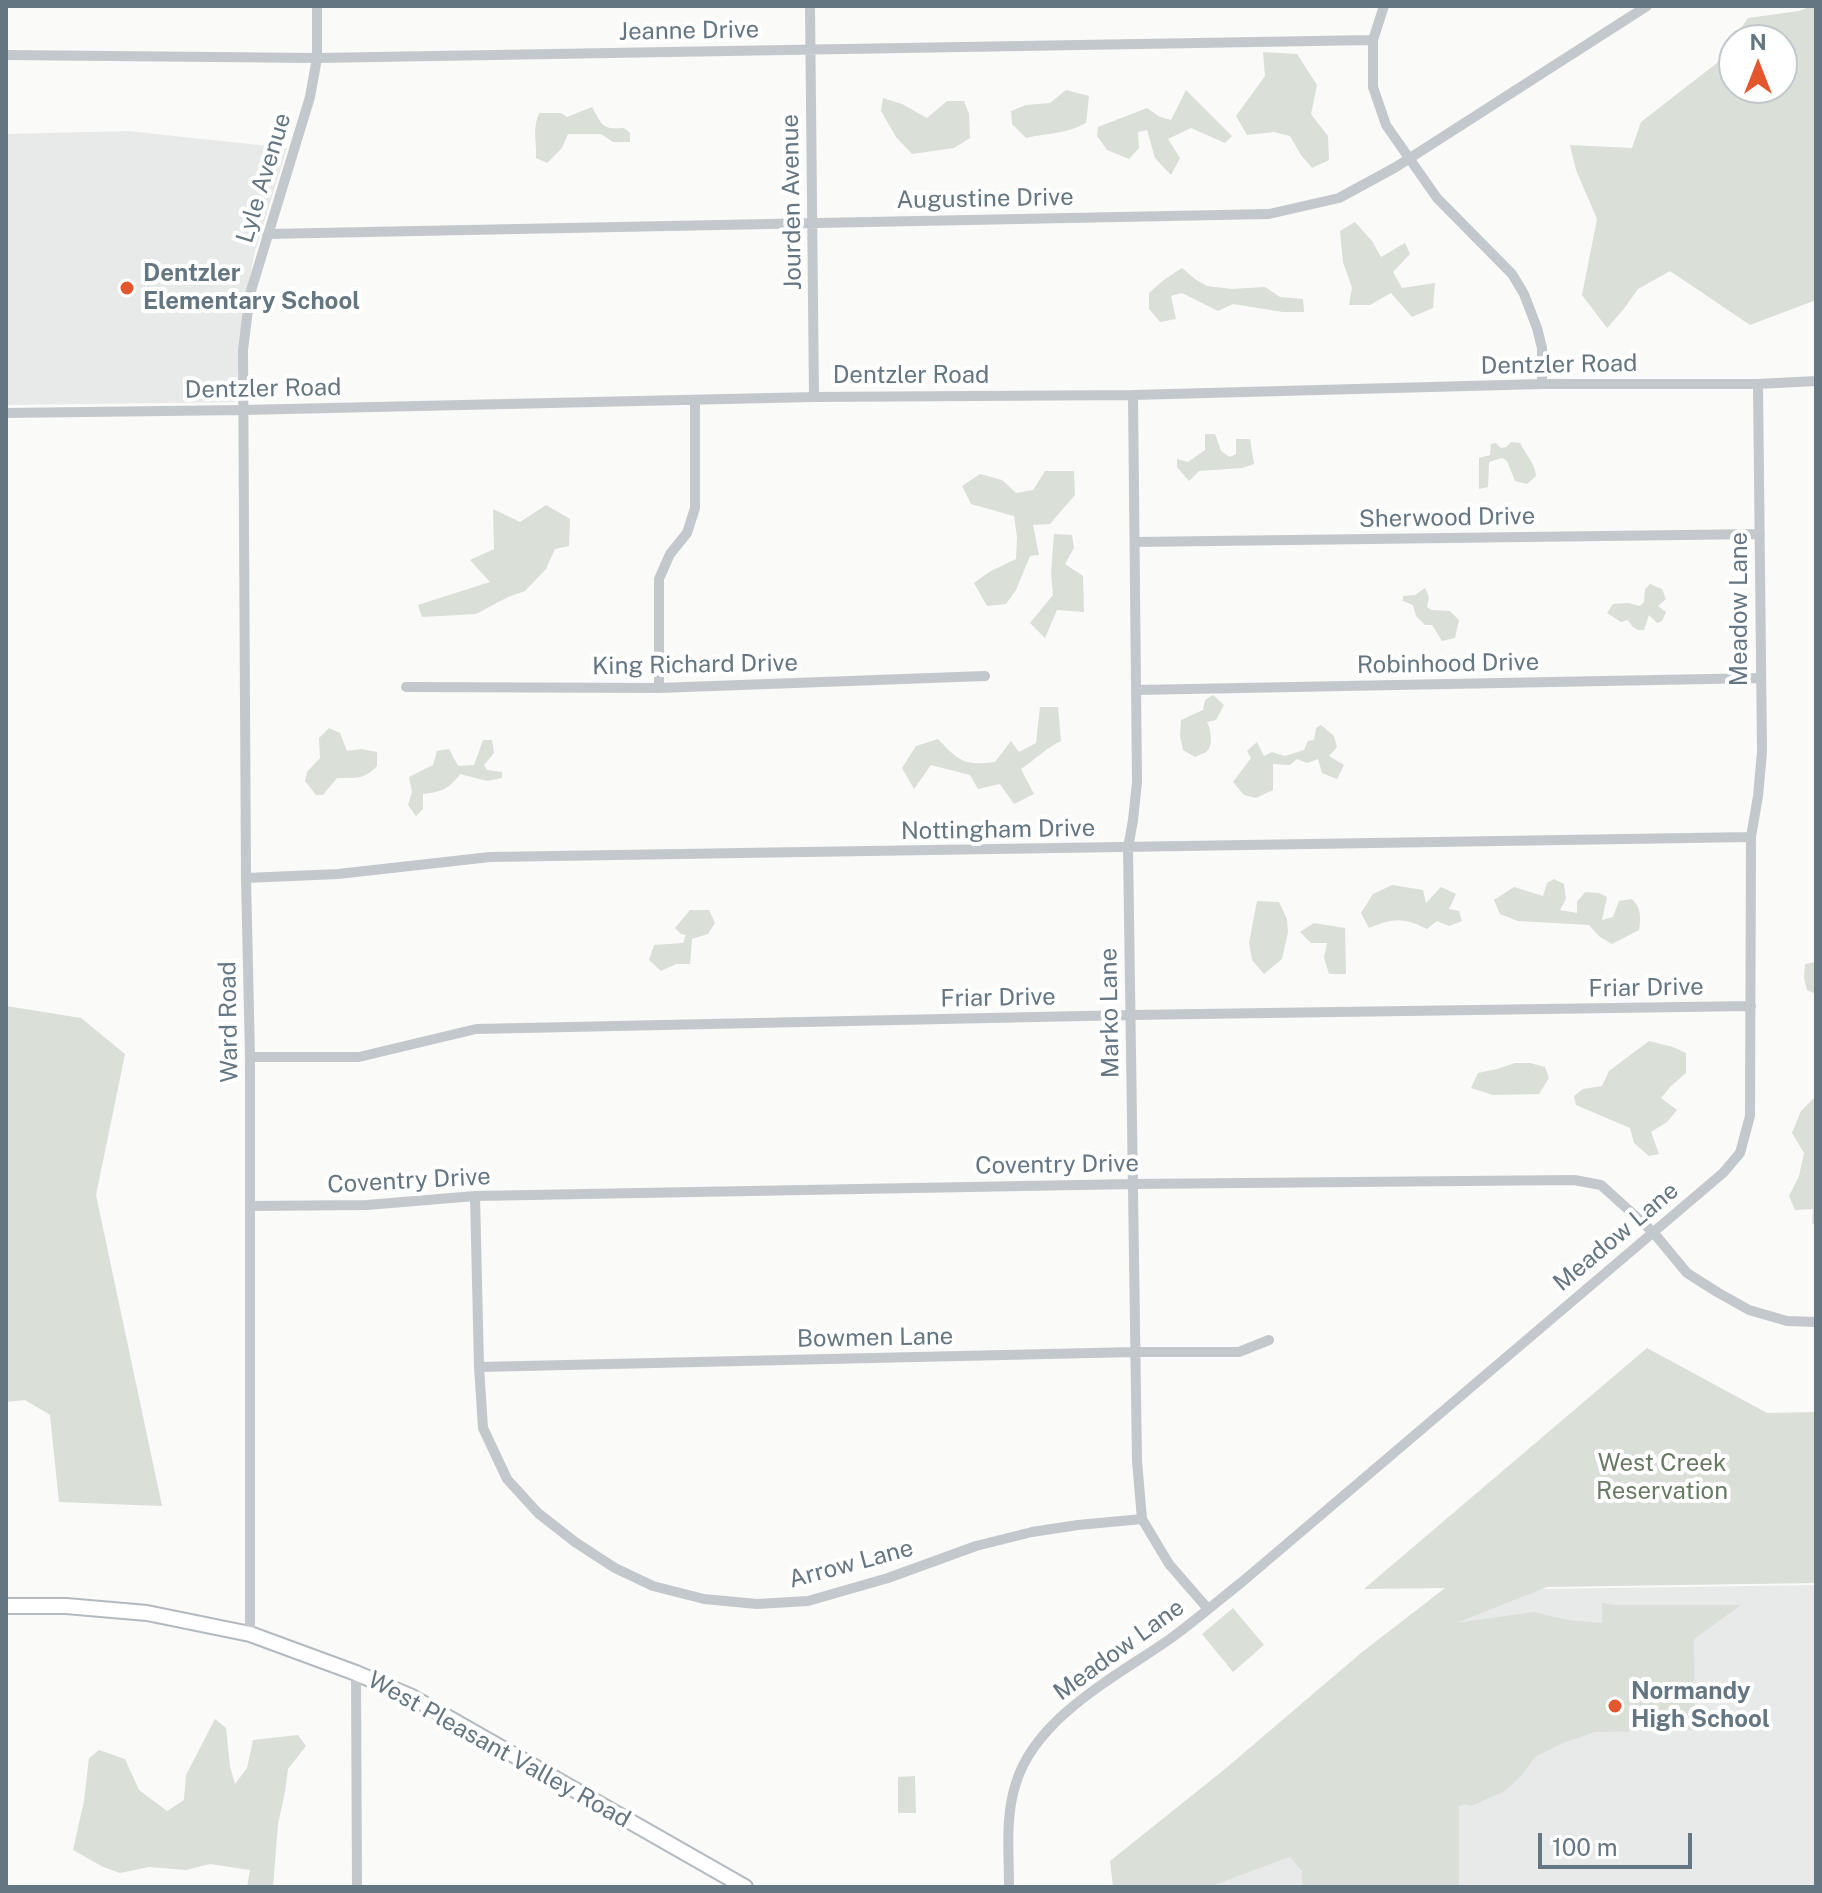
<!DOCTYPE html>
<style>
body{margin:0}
#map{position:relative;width:1822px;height:1893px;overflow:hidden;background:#fafaf8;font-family:"Public Sans",sans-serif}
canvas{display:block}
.frame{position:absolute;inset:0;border:8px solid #657683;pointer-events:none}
.north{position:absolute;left:1718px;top:24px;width:80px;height:80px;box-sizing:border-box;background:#fff;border:2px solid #c1c8cd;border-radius:50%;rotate:0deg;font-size:22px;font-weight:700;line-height:32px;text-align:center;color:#657683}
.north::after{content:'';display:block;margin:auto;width:28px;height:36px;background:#e4572e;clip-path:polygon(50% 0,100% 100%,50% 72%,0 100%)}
.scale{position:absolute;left:1538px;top:1833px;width:154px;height:36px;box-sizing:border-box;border:4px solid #657683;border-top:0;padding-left:10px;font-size:24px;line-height:28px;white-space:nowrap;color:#657683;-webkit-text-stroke:6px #fff;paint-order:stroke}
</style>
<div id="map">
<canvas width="1822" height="1893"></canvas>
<div class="frame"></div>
<div class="north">N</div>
<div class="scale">100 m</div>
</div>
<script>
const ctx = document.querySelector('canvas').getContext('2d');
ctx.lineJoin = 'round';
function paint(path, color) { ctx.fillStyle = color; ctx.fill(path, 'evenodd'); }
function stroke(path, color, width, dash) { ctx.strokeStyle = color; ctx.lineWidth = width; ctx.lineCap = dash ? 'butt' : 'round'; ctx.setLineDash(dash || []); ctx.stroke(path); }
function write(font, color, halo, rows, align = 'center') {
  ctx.font = font + ' "Public Sans",sans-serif'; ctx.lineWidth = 8; ctx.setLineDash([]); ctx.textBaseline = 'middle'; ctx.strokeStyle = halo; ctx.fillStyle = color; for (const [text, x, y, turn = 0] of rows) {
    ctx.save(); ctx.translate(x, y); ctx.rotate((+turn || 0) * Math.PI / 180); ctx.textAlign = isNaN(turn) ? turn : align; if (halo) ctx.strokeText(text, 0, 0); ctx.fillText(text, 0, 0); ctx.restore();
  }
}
paint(new Path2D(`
 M128,131l159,17 -33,107 -11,66 -8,81 -229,3v-271z
 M1816,1585v302h-482l46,-234 159,-64z
 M1290,1857l12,16v14h-93z`), '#e8e9e9');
paint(new Path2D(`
 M1812,6h4v294l-66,25 -80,-54 -32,18 -15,21 -16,18 -25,-33 15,-76 -21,-49 -6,-25 62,3 9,-26 76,-59 31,-45 51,-7zM1734,40h48v48h-48z
 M1263,52l34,2 20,31 -6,29 17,22 1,24 -17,8 -11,-13 -11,-19 -16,-4 -27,3 -11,-19 29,-40z
 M1066,90l23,6 -3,27c-19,11 -38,10 -60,15l-14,-14 -1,-13 15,-6 24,-2z
 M1186,90l46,46 -7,7 -34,-15 -23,11 12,19 -9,17 -16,-17 -8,-28 -9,2 1,16 -10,11 -22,-9 -10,-14 1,-9 49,-19 13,9 11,3z
 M883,98l19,6 25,14 20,-17h17l5,13 1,24 -16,10 -42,6 -16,-17 -15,-26z
 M592,107c10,18 10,23 32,21l6,5v9h-17l-12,-8h-33l-6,14 -15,15 -11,-5c1,-19 -4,-26 3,-45h22l6,4z
 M1355,222l17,19 9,16 24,-14 5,11 -17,18 9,16 33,-5 -2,25 -21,9 -21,-24 -21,12h-21l3,-17 -9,-26 -3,-31z
 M1182,268l13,11 12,7 25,3 33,-2 15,10 23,2 1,13h-21l-50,-8 -15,7 -36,-18 -11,3 5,23 -16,3 -11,-13v-16l16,-14z
 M1205,434h10l6,17 9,6 6,-3v-15h14l4,25 -12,4 -43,3 -10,10 -12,-14v-8l11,3 17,-12z
 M1511,442l9,1c5,11 15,20 16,33l-9,8 -12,-3 -8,-20 -5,-3 -13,4 -1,25 -9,2v-31l11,-3 1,-11 5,-1 5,5 5,-1z
 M1045,471h29l1,24 -25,29 -17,1 6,30 -9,1 -14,34 -10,14 -19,2 -13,-23 15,-11 27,-13 1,-22 -3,-21 -43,-12 -9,-18 18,-12 22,6 14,13 17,-3z
 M546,505l24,14 -1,27 -14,3 -9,20 -21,22 -17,6 -32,17 -54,3 -4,-12 72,-23 -20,-22 24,-11 -1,-40 27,13z
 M1054,534l18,1 2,13 -9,16 18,12 1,36 -27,-2 -12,28 -15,-15 23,-28 -2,-22z
 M1650,584l12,5 4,10 -8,7 8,6 -4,9 -5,2 -8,-8 -5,15c-8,1 -12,-3 -16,-10l-7,2 -14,-9 6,-9 15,-1 12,3 4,-4 1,-13z
 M1425,588l4,9 -2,10 5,3 18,1 9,9 -4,18 -13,3 -10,-16h-7l-9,-9 -3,-11 -10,-4v-5l12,-1z
 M1213,695l11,10 -8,15 -9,2c4,8 7,24 -1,30 -1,1 -10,4 -11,5l-12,-7 -3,-14 1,-16 22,-10 2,-10z
 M1040,707h18l3,34c-15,7 -25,18 -40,28l13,25 -20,10 -14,-20 -22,5 -8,-14 -39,-10 -17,24 -12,-21 14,-22 22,-7c21,22 26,27 57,23l16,-21 8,11 17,-9z
 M1321,725l13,11 3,11 -8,9 15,9 -7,14 -15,-6 -4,-14 -11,4 -10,-4 -7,6 -17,-1v26l-17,8 -12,-3 -11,-13 18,-24 -4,-7 10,-9 7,14 8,-4 13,4 19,-6 4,-9 6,-1 2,-12z
 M329,728l11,5 7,18 14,-2 16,3v14c-13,14 -22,12 -40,12l-14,17h-7l-11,-14 2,-9 13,-14 -1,-20z
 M483,740h9l2,13 -10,12 3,5 15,2v6l-15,3 -27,-7c-11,15 -19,18 -37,20v15l-7,7 -8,-11 4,-13 -3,-15 24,-12 4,-14 12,-2 9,17 16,-1z
 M1554,879l10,5 2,15 -6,11 17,3v-11l8,-10 14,1 8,4 -5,23 11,-3 6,-16 13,-2c9,9 9,18 7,31l-27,14 -12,-7 -11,-12 -71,-4 -18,-7 -6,-14 20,-13 29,9 4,-13z
 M1392,885l31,5 3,13 15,-16 15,7 -7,15 10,2 3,10 -13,5 -12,-5 -10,8c-24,-12 -34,-11 -58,-1l-8,-15 12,-19z
 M1257,901l22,1 8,17 1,13 -6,27 -18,15 -12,-14 -3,-17z
 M690,910h19l6,13 -7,11 -16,5 -2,25h-14l-15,7 -12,-11 5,-15 29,-2 3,-8 -5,-1 -6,-6z
 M1314,923l31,5 1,46h-17l-5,-16 3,-15h-16l-11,-11z
 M1816,962v32l-9,-4 -3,-12 1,-14z
 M6,1006l75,12 44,36 -29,141 66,311 -103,-4 -9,-87 -25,-15 -19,2z
 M1649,1041l24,6 13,6v20l-15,13 -10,12 16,12 -10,12 -16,10 8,22 -10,2 -15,-13 -4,-15 -54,-23 -2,-9 9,-7 19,-3 7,-15z
 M1515,1063h15l15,4 4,11 -10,16 -46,1 -22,-7 7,-15 19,-4z
 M1813,1099l3,1v127l-4,-4 1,-14 -18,1 -6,-14 10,-20 5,-23 -12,-20 9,-22z
 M1647,1348l120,65 49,-1v171l-269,4 -91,36 78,-11 33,8 35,3v-20l12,2h127l-47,34 1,86 -2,5 -98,2 -30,10 -30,15 -14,19 -16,15 -34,15 -5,-2 -7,2v81h-157v-15l-12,-15 -81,30h-96l-3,-26 115,-92 136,-116 84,-65 -81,1z
 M1233,1608l31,37 -31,27 -31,-38z
 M215,1719l11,9 4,38 5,18 12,-16 6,-28 45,-5 8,11 -18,23 -3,23 -7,32 -5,63h-26l3,-17 -40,-6 -24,6 -37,-3 -29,6 -17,-6 -30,-17 11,-49 5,-43 10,-8 26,9 14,31 28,21 17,-11 2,-25z
 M915,1776l1,37h-18v-36z`), '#dadfd7');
const secondary = new Path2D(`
 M6,1606h60l81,7 103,21 106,39 56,24 333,190`);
stroke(secondary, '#b3babf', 18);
stroke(new Path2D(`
 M810,6l4,391
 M1384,6l-11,34v47l13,38 51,73 75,76 12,20 13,34 5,20v36
 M6,55l311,3 1056,-18
 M267,234l1002,-20 70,-16 57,-31 251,-161
 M1133,395l4,387 -4,38 -5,28 9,613 5,58 27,45 39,45
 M6,413l237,-3 571,-13 319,-2 409,-11h216l58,-3
 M1135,542l625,-8
 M406,687l253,1 326,-12
 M659,688v-109l11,-25 17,-21 8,-25v-107
 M1137,690l623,-12
 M246,878l92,-4 152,-17 1261,-20
 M250,1057h109l117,-28 654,-14 621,-9
 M475,1196l4,171 4,61 24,51 31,34 37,29 40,26 38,18 51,13 53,5 51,-3 80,-23 88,-32 56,-14 46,-7 64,-6
 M250,1206l117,-1 108,-9 658,-12 441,-4 27,5 52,47 34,41 30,19 32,18 38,11 29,1
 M479,1367l656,-15h104l30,-12
 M250,1634v-577l-4,-179 -3,-528 7,-56 60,-197 7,-39v-52
 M356,1673l1,214
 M1009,1887c0,-34 -4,-71 7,-104 20,-66 101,-107 154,-144 25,-18 48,-38 72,-57l481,-409 17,-20 10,-37 1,-279 7,-41 4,-44 -4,-368`), '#c3c8cc', 10);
stroke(secondary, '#fff', 14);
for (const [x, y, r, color] of [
 [127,288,8,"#e4572e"],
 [1615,1706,8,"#e4572e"]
]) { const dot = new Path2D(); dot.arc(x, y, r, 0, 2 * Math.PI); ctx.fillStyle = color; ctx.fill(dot); stroke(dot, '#fff', 3); }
write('24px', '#657683', '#fff', [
 ["Jeanne Drive",689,31,-1],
 ["Lyle Avenue",264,178,-73],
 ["Augustine Drive",985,199,-1],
 ["Jourden Avenue",792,202,-91],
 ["Dentzler Road",1559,365,-1],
 ["Dentzler Road",911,376],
 ["Dentzler Road",263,389,-1],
 ["Sherwood Drive",1447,518,-1],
 ["Meadow Lane",1740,609,-90],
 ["Robinhood Drive",1448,664,-1],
 ["King Richard Drive",695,665,-1],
 ["Nottingham Drive",998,830,-1],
 ["Friar Drive",1646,988,-1],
 ["Friar Drive",998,998,-1],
 ["Marko Lane",1110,1013,-91],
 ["Ward Road",229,1022,-91],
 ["Coventry Drive",1057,1165,-1],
 ["Coventry Drive",409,1181,-3],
 ["Meadow Lane",1616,1237,-40],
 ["Bowmen Lane",875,1338,-1],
 ["Arrow Lane",851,1564,-15],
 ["Meadow Lane",1119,1650,-36],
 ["West Pleasant Valley Road",499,1750,29]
]);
write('bold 24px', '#657683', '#fff', [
 ["Dentzler",143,274],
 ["Elementary School",143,302],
 ["Normandy",1631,1692],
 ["High School",1631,1720]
], 'left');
write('24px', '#687a64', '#fff', [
 ["West Creek",1662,1464],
 ["Reservation",1662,1492]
]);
</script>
